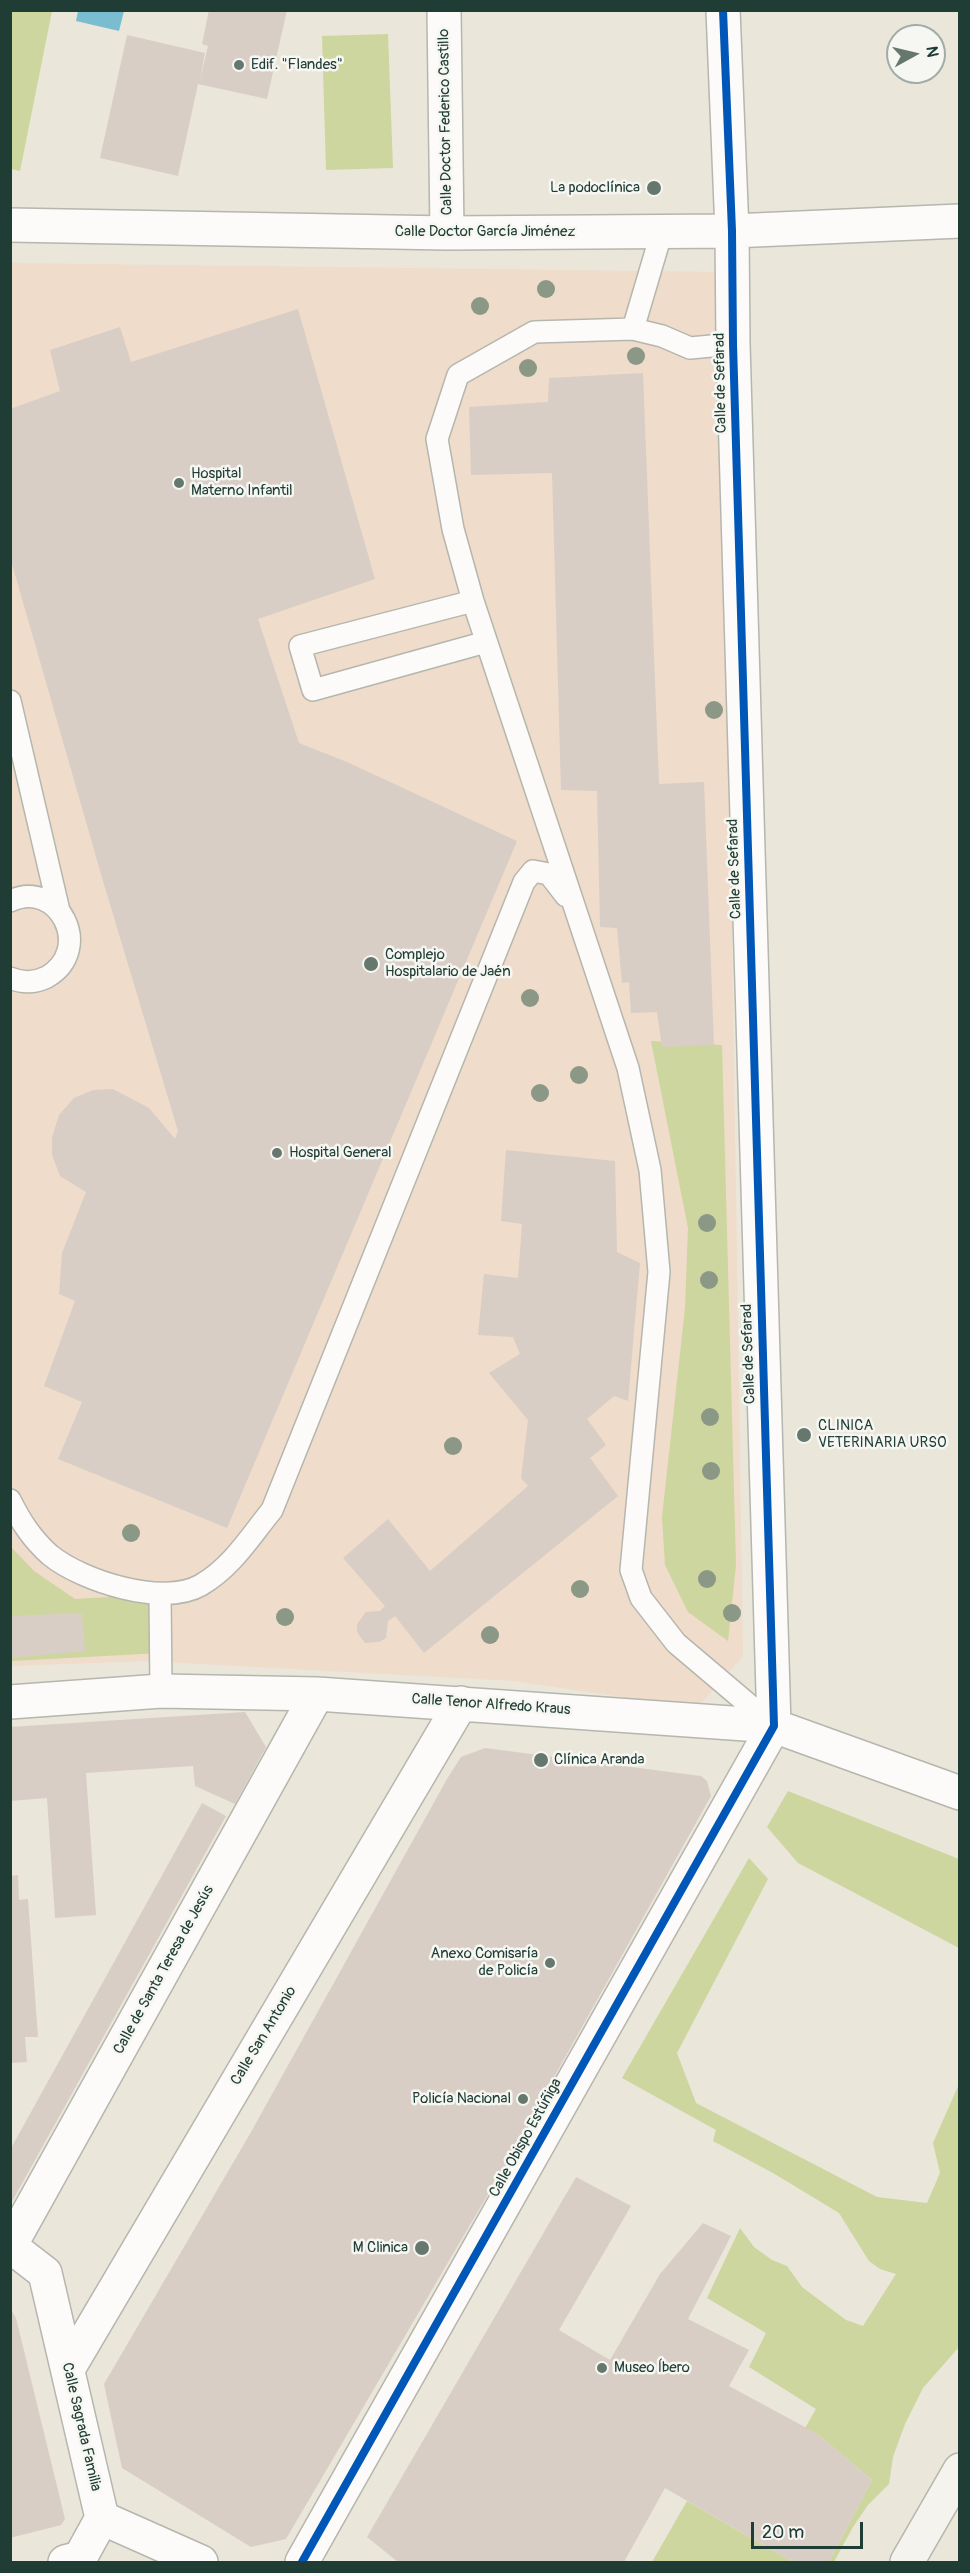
<!DOCTYPE html>
<meta charset="utf-8">
<style>
body{margin:0}
#map{position:relative;width:970px;height:2573px;overflow:hidden;background:#eae6da;font-family:Pangolin,sans-serif}
canvas{display:block}
.frame{position:absolute;inset:0;border:12px solid #1f3d34;pointer-events:none}
.north{position:absolute;left:886px;top:24px;width:60px;height:60px;box-sizing:border-box;background:#f6f6f2;border:2px solid #a0aca6;border-radius:50%;rotate:82deg;font-size:16px;font-weight:700;line-height:24px;text-align:center;color:#1f3d34}
.north::after{content:'';display:block;margin:auto;width:21px;height:27px;background:#66786e;clip-path:polygon(50% 0,100% 100%,50% 72%,0 100%)}
.scale{position:absolute;left:751px;top:2522px;width:112px;height:27px;box-sizing:border-box;border:3px solid #1f3d34;border-top:0;padding-left:8px;font-size:18px;line-height:21px;white-space:nowrap;color:#1f3d34;-webkit-text-stroke:4px #f6f6f2;paint-order:stroke}
</style>
<div id="map">
<canvas width="970" height="2573"></canvas>
<div class="frame"></div>
<div class="north">N</div>
<div class="scale">20 m</div>
</div>
<script>
const ctx = document.querySelector('canvas').getContext('2d');
ctx.lineJoin = 'round';
function paint(path, color) { ctx.fillStyle = color; ctx.fill(path, 'evenodd'); }
function stroke(path, color, width, dash) { ctx.strokeStyle = color; ctx.lineWidth = width; ctx.lineCap = dash ? 'butt' : 'round'; ctx.setLineDash(dash || []); ctx.stroke(path); }
function write(font, color, halo, rows, align = 'center') {
  ctx.font = font + ' Pangolin,sans-serif'; ctx.lineWidth = 5; ctx.setLineDash([]); ctx.textBaseline = 'middle'; ctx.strokeStyle = halo; ctx.fillStyle = color; for (const [text, x, y, turn = 0] of rows) {
    ctx.save(); ctx.translate(x, y); ctx.rotate((+turn || 0) * Math.PI / 180); ctx.textAlign = isNaN(turn) ? turn : align; if (halo) ctx.strokeText(text, 0, 0); ctx.fillText(text, 0, 0); ctx.restore();
  }
}
paint(new Path2D(`
 M10,263l712,9 21,1384 -46,52 -183,-27 -368,-20 -135,5z`), '#efdccb');
paint(new Path2D(`
 M10,11h42l-32,160 -9,-2z
 M388,34l5,134 -67,2 -4,-134z
 M651,1041l71,4 14,520 -8,76 -40,-29 -23,-47 -3,-48 23,-209 3,-80z
 M10,1546l24,25 41,28 85,-5 1,59 -150,8z
 M788,1791l171,68v89l-161,-85 -31,-36z
 M749,1858l19,21 -91,174 19,50 181,94 50,6 13,-30 -7,-30 26,-59v263l-36,41 -18,36 -12,33 -4,27 -21,21 -15,22 -19,35h-5l43,-82 -56,-47 -11,-5 11,-19 -67,-42 17,-34 -59,-35 33,-70 14,19 18,13 15,6 15,21 44,33 17,6 33,-52 -16,-5 -11,-8 -30,-48 -66,-40 -60,-32 3,-11 -94,-52z
 M687,2501l106,61h-141z`), '#cdd69e');
paint(new Path2D(`
 M78,11h46l-5,20 -43,-10z`), '#7bbdd0');
paint(new Path2D(`
 M209,10h78l-20,89 -69,-15 -20,92 -78,-18 27,-123 78,18 -5,28 8,-35 -6,-2z
 M298,309l77,270 -117,40 41,124 48,19 170,79 -290,687 -169,-69 24,-57 -38,-16 31,-85 -16,-7 3,-41 24,-61 -26,-16 -8,-21v-18l7,-22 15,-17 19,-8 20,-1 36,19 26,31 3,-8 -75,-250 -93,-324v-148l50,-18 -10,-41 70,-23 11,35z
 M643,373l16,411 45,-2 10,263 -52,2 -5,-35 -26,1 -2,-31 -7,1 -5,-55 -17,-1 -3,-136 -36,-1 -9,-317 -81,2 -2,-68 79,-5 1,-24z
 M506,1150l109,11 2,91 23,11 -12,138 -14,-5 -27,23 19,26 -16,13 28,38 -194,157 -29,-37 -7,5 -2,17 -7,4 -14,1 -8,-11v-8l9,-12 14,-1 5,-5 -42,-48 45,-39 42,52 98,-85 -7,-8 7,-58 -39,-47 31,-19 -7,-17 -35,-2 6,-61 34,4 4,-54 -21,-3z
 M82,1613l3,38 -75,7v-42z
 M245,1712l21,35 -31,57 -40,-18 -2,-20 -107,7 10,142 -41,3 -8,-120 -37,3v-74z
 M485,1748l216,28 6,5 4,15 -210,376 -215,367 -35,8 -129,-79 -18,-84 147,-252 196,-353 14,-22z
 M202,1803l24,13 -216,389v-55z
 M18,1875l1,25 9,-1 10,138h-13l2,25 -17,1v-187z
 M576,2177l55,29 -72,124 51,30 50,-86 43,-51 28,13 -43,83 61,31 -20,36 87,47 56,47 -43,82h-36l-128,-74 -41,74h-226l-31,-25z
 M10,2308l6,10 49,201 -4,6 -51,13z`), '#d8cec5');
const lane = new Path2D(`
 M633,329l29,-98
 M733,344l-43,4 -28,-12 -29,-7 -99,3 -76,43 -21,64 16,90 20,72 155,467 22,102 9,102 -28,298 10,28 35,45 98,83
 M473,601l-173,45 13,44 173,-48
 M10,701l49,210
 M10,901c48,-23 85,48 37,76 -12,6 -25,6 -37,1
 M10,1500c11,22 22,39 40,55 32,26 113,52 151,30 31,-18 49,-48 71,-75l252,-628 9,-11 16,3 17,22
 M160,1594l1,97`);
const street = new Path2D(`
 M444,10l3,223
 M10,225l437,8 285,-2 228,-10
 M10,1702l151,-11 156,3 457,32 186,67
 M68,2369l393,-666
 M102,2518l-57,-245 -35,-27 307,-552
 M102,2518l99,44
 M65,2562l15,-4 22,-40
 M302,2562l472,-836 -41,-1382 -1,-113 -9,-221`);
const secondary = new Path2D(`
 M907,2562l53,-92`);
stroke(lane, '#b5b6ad', 24);
stroke(street, '#b5b6ad', 36);
stroke(secondary, '#b5b6ad', 36);
stroke(lane, '#fcfbf9', 21);
stroke(street, '#fcfbf9', 33);
stroke(secondary, '#f5f3ee', 33);
stroke(new Path2D(`
 M302,2562l472,-836 -41,-1382 -1,-113 -9,-221`), '#0057b8', 8);
ctx.fillStyle = '#8b9885';
for (const [x, y] of [
 [546,289],
 [480,306],
 [636,356],
 [528,368],
 [714,710],
 [530,998],
 [579,1075],
 [540,1093],
 [707,1223],
 [709,1280],
 [710,1417],
 [453,1446],
 [711,1471],
 [131,1533],
 [707,1579],
 [580,1589],
 [732,1613],
 [285,1617],
 [490,1635]
]) { ctx.beginPath(); ctx.arc(x, y, 9, 0, 2 * Math.PI); ctx.fill(); }
for (const [x, y, r, color] of [
 [239,65,6,"#66786e"],
 [654,188,8,"#66786e"],
 [179,483,6,"#66786e"],
 [371,964,8,"#66786e"],
 [277,1153,6,"#66786e"],
 [804,1435,8,"#66786e"],
 [541,1760,8,"#66786e"],
 [550,1963,6,"#66786e"],
 [523,2099,6,"#66786e"],
 [422,2248,8,"#66786e"],
 [602,2368,6,"#66786e"]
]) { const dot = new Path2D(); dot.arc(x, y, r, 0, 2 * Math.PI); ctx.fillStyle = color; ctx.fill(dot); stroke(dot, '#f6f6f2', 2); }
write('15px', '#1f3d34', '#f6f6f2', [
 ["Edif. \"Flandes\"",251,65],
 ["La podoclínica",640,188,"right"],
 ["Hospital",191,474],
 ["Materno Infantil",191,491],
 ["Complejo",385,955],
 ["Hospitalario de Jaén",385,972],
 ["Hospital General",289,1153],
 ["CLINICA",818,1426],
 ["VETERINARIA URSO",818,1443],
 ["Clínica Aranda",554,1760],
 ["Anexo Comisaría",538,1954,"right"],
 ["de Policía",538,1971,"right"],
 ["Policía Nacional",511,2099,"right"],
 ["M Clinica",408,2248,"right"],
 ["Museo Íbero",614,2368]
], 'left');
write('15px', '#1f3d34', '#f6f6f2', [
 ["Calle Doctor Federico Castillo",446,122,-91],
 ["Calle Doctor García Jiménez",485,232],
 ["Calle de Sefarad",721,383,-91],
 ["Calle de Sefarad",735,869,-92],
 ["Calle de Sefarad",749,1354,-92],
 ["Calle Tenor Alfredo Kraus",491,1705,4],
 ["Calle de Santa Teresa de Jesús",164,1970,-61],
 ["Calle San Antonio",264,2036,-59],
 ["Calle Obispo Estúñiga",526,2138,-61],
 ["Calle Sagrada Familia",81,2427,77]
]);
</script>
